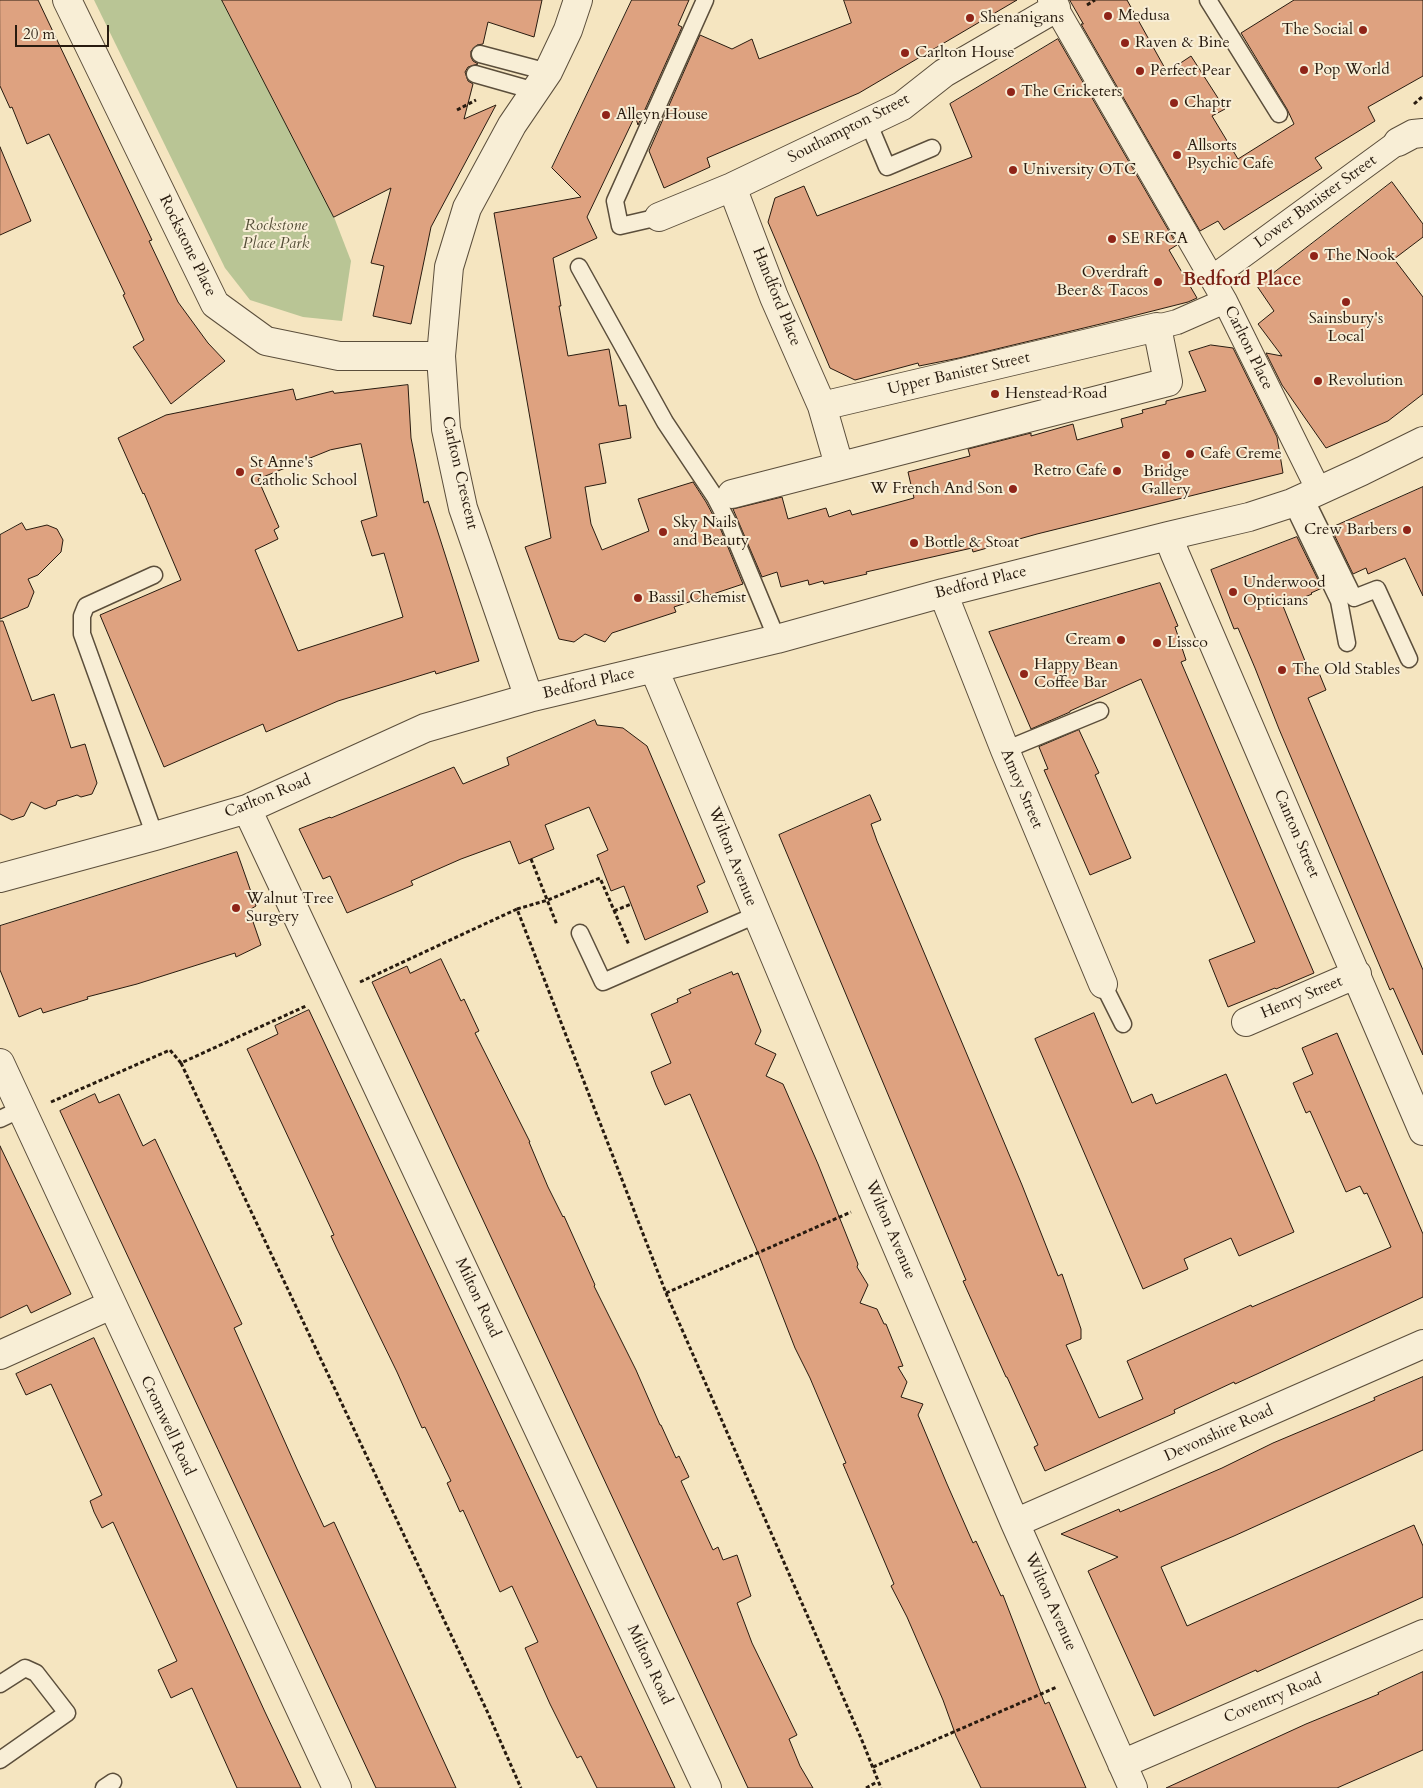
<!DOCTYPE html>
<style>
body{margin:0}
#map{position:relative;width:1423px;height:1788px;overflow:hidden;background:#f5e5c0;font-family:Cardo,serif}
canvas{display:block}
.scale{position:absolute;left:15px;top:25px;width:94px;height:22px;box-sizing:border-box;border:2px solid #281b0f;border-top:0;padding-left:6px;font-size:15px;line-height:18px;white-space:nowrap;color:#281b0f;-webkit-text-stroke:4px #f8eed6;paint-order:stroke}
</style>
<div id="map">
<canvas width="1423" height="1788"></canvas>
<div class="scale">20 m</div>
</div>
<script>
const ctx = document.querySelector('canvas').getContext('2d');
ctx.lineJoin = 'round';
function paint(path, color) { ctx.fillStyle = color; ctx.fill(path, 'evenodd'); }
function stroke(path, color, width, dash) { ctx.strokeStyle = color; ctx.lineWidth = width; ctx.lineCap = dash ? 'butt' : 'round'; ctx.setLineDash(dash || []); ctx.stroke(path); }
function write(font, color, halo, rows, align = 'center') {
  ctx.font = font + ' Cardo,serif'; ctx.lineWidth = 4; ctx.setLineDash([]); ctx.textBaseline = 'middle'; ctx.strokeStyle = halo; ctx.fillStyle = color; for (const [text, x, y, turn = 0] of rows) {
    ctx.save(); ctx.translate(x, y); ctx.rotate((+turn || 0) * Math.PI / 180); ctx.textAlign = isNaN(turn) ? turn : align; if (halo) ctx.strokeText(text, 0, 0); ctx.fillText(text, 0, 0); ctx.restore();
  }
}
paint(new Path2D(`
 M94,0h128l112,217 17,44 -9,60 -39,-4 -53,-17 -25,-32z`), '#b9c595');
const building = new Path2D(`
 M0,0h38l114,240 -3,1 29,61 30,41 17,18 -54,43 -38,-57 11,-7 -21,-45 2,-1 -76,-160 -22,10 -15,-37 -2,1 -10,-22z
 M222,0h320l-8,37 -46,-15 -5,22 -6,1 -6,6v6l2,4 5,3 -10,3 -3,5 3,9 5,3 -9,35 32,-14 -65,122 -20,97 -38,-8 11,-50 -13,-3 20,-75 -57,29z
 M632,0h57l-11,25 4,2 -44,98 -3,-9 -48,101 10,21 -44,20 8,48h-2l9,50 41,-7 10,57 7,-1 5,33 -32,6 7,39 -21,4 6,37 11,26 47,-19 -11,-32 55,-17 13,20 15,28 22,54 -69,23 2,5 -64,21 -7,9 -20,-8 -11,8 -15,-3 -34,-92 26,-9 -57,-325 87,-16 -29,-29z
 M844,0h173l-158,93 -152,65 3,9 -46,21 -15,-37 51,-116 32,14 20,-10 7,20 92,-36z
 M1070,0h57l40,72 24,-16 34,53 -13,7 26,43 56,-35 -7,-15 -46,-76 53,-33h129v76l-55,31 7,14 -60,37 7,10 -98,62 -6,-9 -18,10 -119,-207h2z
 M1058,39l119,206 -8,5 28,48 -9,4 -71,18 -158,38 -40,8 -1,-3 -63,17 -25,-12 -62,-146 7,-24 29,-12 13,30 155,-59 -22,-53z
 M0,147l31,74 -31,14z
 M1392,182l31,42v13l-29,22 29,38v97l-35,27 -62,27 -44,-63 -16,-32 16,3 -24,-32 16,-13 -17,-25z
 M1211,345l22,3 44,89 6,36 -246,61 -64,18 -1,-4 -106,24 1,2 -43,10 -1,-3 -14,4 -1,-5 -27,7 -4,-15 -15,5 -29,-68 49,-12 6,22 38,-11 3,9 21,-7 2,5 62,-17 -6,-26 62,-16 -2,-7 63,-16v3l42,-12 4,16 46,-13 -2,-8 22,-6 -1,-3 24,-6v-3l40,-10 -17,-39z
 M408,385l3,53 13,65 4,-2 51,160 -43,13 -1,-3 -97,30 -72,31 -3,-8 -99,43 -64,-152 81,-35 -37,-87 -1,1 -25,-56 48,-23 127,-26 3,11 37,-9 1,2zM361,444l16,72 -16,5 11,35 12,-3 19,64 -105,34 -43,-101 23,-11 -4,-9 5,-3 -21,-48 72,-29z
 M1423,487v109l-18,-38 -37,16 -2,-6 -13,6 -22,-46z
 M22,523l4,7 21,-5 10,4 6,11 -2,12 -23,23 -10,4 6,13 -6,15 -28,12v-84z
 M1297,537l25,51 -11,5 1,1 -29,12 26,65 8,-3 9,22 -18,8 115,272v85l-30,-67 -3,2 -111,-261 -24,-61 -17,-40 -4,1 -23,-59z
 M1160,583l18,43 -3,1 11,33 -5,2 133,311 -38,16 -1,-1 -47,19 -19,-47 46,-18 -114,-263 -71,32v1l-39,17 -42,-97z
 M0,621h3l29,80 22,-7 17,54 14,-4 12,39 -5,11 -11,3 -4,-2 -9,3 -11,3 -1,4 -11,4 -14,-7 -7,14 -12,4 -12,-6z
 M595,720l2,5 26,3 24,18 58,136 -8,4 11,26 -63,28 -21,-54 -13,5 -14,-36 11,-5 -19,-43 -44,18 9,24 -35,15 -9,-23 -49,18 -50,22 2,4 -66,28 -17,-37 -7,3 -24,-50 31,-12 1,1 123,-51 9,17 46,-19 -2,-7z
 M1079,730l20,43 -4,2 36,83 -41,17 -46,-105 4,-1 -9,-22z
 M870,795l11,25 -10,4 6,17 145,344 36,91 4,-2 19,55v10l-15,6 33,73 44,-19 -16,-38 124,-56 1,2 139,-60 -24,-54 -3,1 -4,-8 -14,6 -36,-81 -4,2 -13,-30 20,-9 -11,-26 35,-15 86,201v63l-166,77 -22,10 -1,-2 -60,28 1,3 -130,58 -11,-24 4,-2 -31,-68h-1l-43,-96 3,-1 -187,-445z
 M237,852l19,54 -7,4 12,35 -25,12 -1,-4 -98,31 -50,13 1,2 -45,14 -2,-5 -22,9 -19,-47v-44z
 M441,959l20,42 3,-2 15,32 -4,2 55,109h-1l19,45 15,30 1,-1 31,69 -1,1 42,84 24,55h1l15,33 3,-2 10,21 -8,4 32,69 5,-3 5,13 14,-5 14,41 -14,7 15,40 45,92 -8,4 11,27 13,22h-65l-376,-806 35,-16 3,7z
 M732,972l1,3 5,-2 23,58 -6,13 21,10 -10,22 17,8 35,80 40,100 -1,3 11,18 -8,18 17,6 7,15h2l17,42 -5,1 9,15 -6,15 22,7 -5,11 29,69 26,59 3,-2 25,55 2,-1 42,109 4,-2 37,86h-105l-25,-52 -13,-36 -36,-83 -16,-31 3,-2 -51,-120 3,-1 -36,-85 -15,-30 -39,-100 -66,-154 -25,11 -9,-20 -5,-13 20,-9 -20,-49 27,-12 -1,-3 14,-6 -2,-3z
 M309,1010l68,145 298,633h-78l-16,-32 -4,2 -27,-54 -25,-56 13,-6 -26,-56 -12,6 -37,-82 -3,2 -13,-29 4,-2 -26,-54 -3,1 -25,-56 -60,-123 -6,-13 3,-1 -87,-186 31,-15 -3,-8z
 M1094,1013l38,90 20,-9 4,10 70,-30 68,158 -55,24 -8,-18 -47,21 4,10 -45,20 -108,-250z
 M95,1094l4,9 20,-9 24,52 12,-7 87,185 -8,4 63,141 27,58 10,-5 122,266h-80l-316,-677z
 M0,1146l71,148 -40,19 -4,-8 -27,13z
 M94,1338l171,374 36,76h-64l-45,-100 -21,10 -13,-28 19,-9 -64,-139 -11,6 -8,-16 -4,-11 12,-6 -51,-111 -25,11 -10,-21z
 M1423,1377v73l-189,86 -73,31 26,59 227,-101 9,21v51l-166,75 -1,-2 -102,46 -66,-145 30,-14 -57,-23 58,-25 1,3 102,-44 51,-25 102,-43 -1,-2z
 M1423,1672v78l-86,38h-171l140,-64 73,-30 -1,-1z`);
paint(building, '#dea280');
stroke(building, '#281b0f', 1);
const service = new Path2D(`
 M1208,0l71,114
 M480,54l68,18
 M475,74l60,17
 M868,122l19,45 45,-19
 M659,217l-39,9 -5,-25 90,-201
 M579,267l86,155 50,75 15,29 47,113
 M1305,498l49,100 23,-9 32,70
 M1292,503l47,98 8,42
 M154,575l-68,31 -4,10v18l73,202
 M1005,750l95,-39
 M580,933l23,49 153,-67
 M1103,984l20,40
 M0,1119l21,-10
 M0,1684l25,-16 11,5 31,40 -67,47
 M104,1788l9,-6`);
const pedestrian = new Path2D(`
 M1056,8l169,293 94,190
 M1212,278l186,-136
 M1157,327l20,-5 48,-21`);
const minor = new Path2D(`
 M67,0l148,304 51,37 73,15h102
 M1398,142l15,-8 10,-1
 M732,187l42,110 48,109 17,59
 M659,217l73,-30 170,-81 42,-33 112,-65 -4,-8
 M732,494l436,-112 -11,-55 -335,79
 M1168,536l7,18 248,577
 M943,593l62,157 98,234
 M654,669l223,531 138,323 118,265
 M529,698l-66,-190 -17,-79 -5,-73 8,-89 18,-59 45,-83 36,-53 20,-42 10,-30
 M247,809l460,979
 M0,878l155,-42 92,-27 178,-81 104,-30 248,-59 166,-46 225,-57 81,-19 43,-14 70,-32 61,-30
 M1246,1022l111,-48
 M0,1063l337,725
 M0,1355l111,-50
 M1015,1523l408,-179
 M1122,1764l301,-130`);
stroke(service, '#5b4e3b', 19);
stroke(pedestrian, '#5b4e3b', 26);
stroke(minor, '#5b4e3b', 30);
stroke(new Path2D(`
 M1087,5l8,-5
 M1414,104l9,-8
 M457,110l19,-10
 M531,859l26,66
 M517,909l31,-9 52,-22 29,67
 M614,911l17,-7
 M360,982l157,-73 149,384 195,445 20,50
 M181,1063l306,648 34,77
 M51,1102l119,-52 11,13 125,-57
 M666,1293l185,-81
 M873,1767l184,-80
 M866,1788l11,-6`), '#281b0f', 3, [4, 2.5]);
stroke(service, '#f8eed6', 16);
stroke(pedestrian, '#f8eed6', 24);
stroke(minor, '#f8eed6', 28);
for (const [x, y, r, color] of [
 [1108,16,5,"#8f2418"],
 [970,18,5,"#8f2418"],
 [1363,30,5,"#8f2418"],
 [1125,43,5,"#8f2418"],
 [905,53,5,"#8f2418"],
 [1304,70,5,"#8f2418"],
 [1140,71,5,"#8f2418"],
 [1011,92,5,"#8f2418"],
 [1174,103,5,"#8f2418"],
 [606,115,5,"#8f2418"],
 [1177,155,5,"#8f2418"],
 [1013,170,5,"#8f2418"],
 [1112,239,5,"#8f2418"],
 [1314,256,5,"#8f2418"],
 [1158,282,5,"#8f2418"],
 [1346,302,5,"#8f2418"],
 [1318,381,5,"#8f2418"],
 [995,394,5,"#8f2418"],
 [1190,454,5,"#8f2418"],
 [1166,455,5,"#8f2418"],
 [1117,471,5,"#8f2418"],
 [240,472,5,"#8f2418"],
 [1013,489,5,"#8f2418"],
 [1407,530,5,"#8f2418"],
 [663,532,5,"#8f2418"],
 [914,543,5,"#8f2418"],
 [1233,592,5,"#8f2418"],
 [638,598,5,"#8f2418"],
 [1121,640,5,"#8f2418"],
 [1157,643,5,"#8f2418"],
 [1282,670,5,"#8f2418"],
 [1024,674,5,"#8f2418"],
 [236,908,5,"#8f2418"]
]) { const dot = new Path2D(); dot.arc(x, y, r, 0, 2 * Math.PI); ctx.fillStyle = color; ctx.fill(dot); stroke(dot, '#f8eed6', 2); }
write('16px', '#281b0f', '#f8eed6', [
 ["Medusa",1118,16],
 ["Shenanigans",980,18],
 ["The Social",1353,30,"right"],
 ["Raven & Bine",1135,43],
 ["Carlton House",915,53],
 ["Pop World",1314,70],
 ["Perfect Pear",1150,71],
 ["The Cricketers",1021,92],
 ["Chaptr",1184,103],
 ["Alleyn House",616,115],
 ["Allsorts",1187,146],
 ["Psychic Cafe",1187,164],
 ["University OTC",1023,170],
 ["SE RFCA",1122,239],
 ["The Nook",1324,256],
 ["Overdraft",1148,273,"right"],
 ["Beer & Tacos",1148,291,"right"],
 ["Sainsbury's",1346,319,"center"],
 ["Local",1346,337,"center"],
 ["Revolution",1328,381],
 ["Henstead Road",1005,394],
 ["Cafe Creme",1200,454],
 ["St Anne's",250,463],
 ["Catholic School",250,481],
 ["Retro Cafe",1107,471,"right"],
 ["Bridge",1166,472,"center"],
 ["Gallery",1166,490,"center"],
 ["W French And Son",1003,489,"right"],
 ["Sky Nails",673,523],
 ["and Beauty",673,541],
 ["Crew Barbers",1397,530,"right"],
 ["Bottle & Stoat",924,543],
 ["Underwood",1243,583],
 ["Opticians",1243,601],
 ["Bassil Chemist",648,598],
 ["Cream",1111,640,"right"],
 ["Lissco",1167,643],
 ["Happy Bean",1034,665],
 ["Coffee Bar",1034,683],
 ["The Old Stables",1292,670],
 ["Walnut Tree",246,899],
 ["Surgery",246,917]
], 'left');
write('16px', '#281b0f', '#f8eed6', [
 ["Southampton Street",849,129,-27],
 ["Lower Banister Street",1316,202,-36],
 ["Rockstone Place",187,246,64],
 ["Handford Place",776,297,68],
 ["Carlton Place",1248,348,64],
 ["Upper Banister Street",959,374,-13],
 ["Carlton Crescent",459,473,77],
 ["Bedford Place",981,583,-14],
 ["Bedford Place",589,684,-13],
 ["Amoy Street",1021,789,67],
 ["Carlton Road",268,797,-22],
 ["Canton Street",1296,834,67],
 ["Wilton Avenue",732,857,68],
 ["Henry Street",1302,998,-23],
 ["Wilton Avenue",890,1230,67],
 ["Milton Road",477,1298,65],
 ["Cromwell Road",167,1426,65],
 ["Devonshire Road",1219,1434,-24],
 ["Wilton Avenue",1050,1602,66],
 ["Milton Road",649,1665,65],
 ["Coventry Road",1273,1699,-23]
]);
write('italic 16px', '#544e37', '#f8eed6', [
 ["Rockstone",276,226],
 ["Place Park",276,244]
]);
write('bold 19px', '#7a1f14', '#f8eed6', [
 ["Bedford Place",1242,281]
]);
</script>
